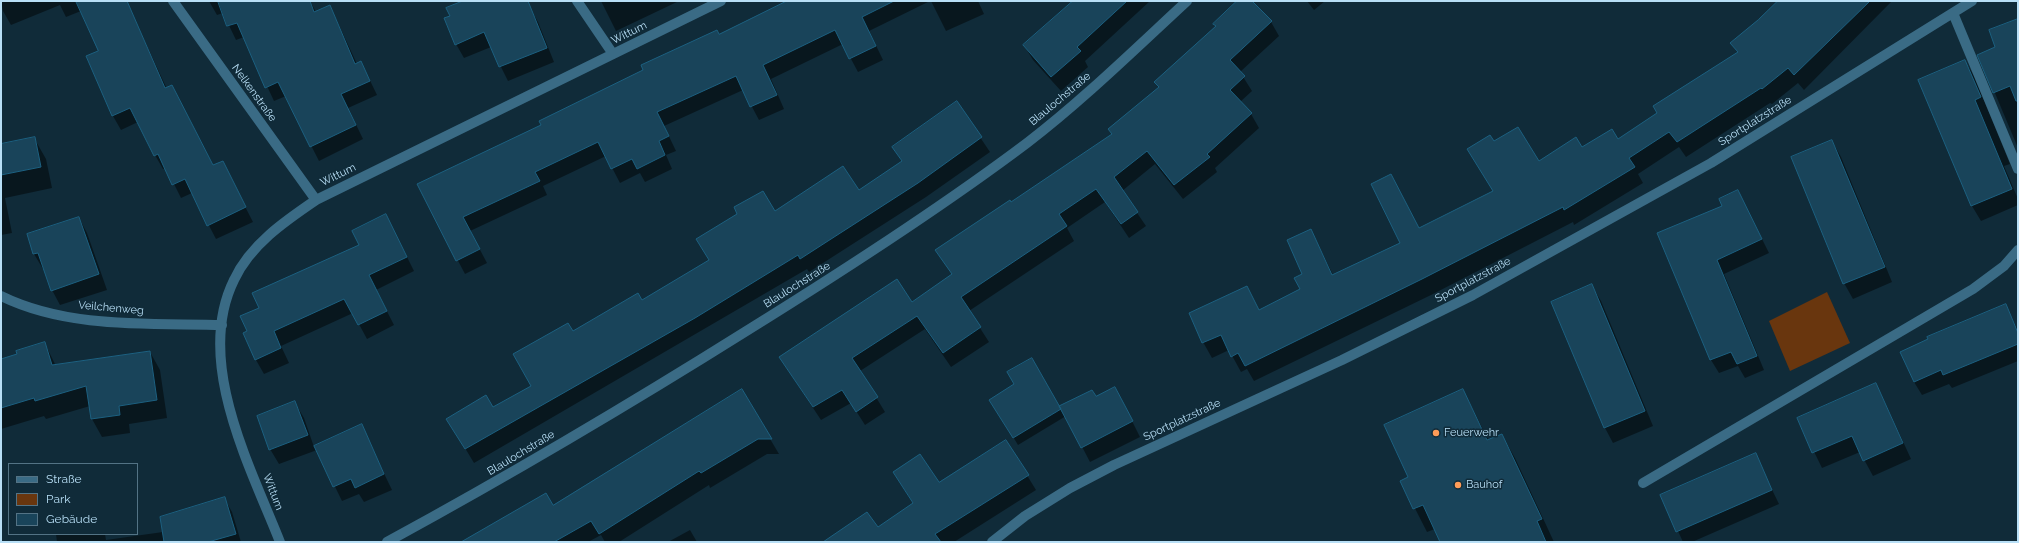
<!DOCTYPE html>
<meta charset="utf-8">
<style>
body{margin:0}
#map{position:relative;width:2019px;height:543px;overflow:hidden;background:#102b39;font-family:Raleway,sans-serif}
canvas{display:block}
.frame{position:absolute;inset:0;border:2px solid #b8dff6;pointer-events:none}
.legend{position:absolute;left:8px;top:463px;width:130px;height:72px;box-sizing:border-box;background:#102b39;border:1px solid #537385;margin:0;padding:5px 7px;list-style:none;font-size:12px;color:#b8dff6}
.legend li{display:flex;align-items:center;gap:8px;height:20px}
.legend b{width:20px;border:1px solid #537385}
</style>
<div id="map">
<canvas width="2019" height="543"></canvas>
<div class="frame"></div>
<ul class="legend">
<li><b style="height:5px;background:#3a6b85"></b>Straße</li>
<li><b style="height:11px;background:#69360e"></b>Park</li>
<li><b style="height:11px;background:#19445a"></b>Gebäude</li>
</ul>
</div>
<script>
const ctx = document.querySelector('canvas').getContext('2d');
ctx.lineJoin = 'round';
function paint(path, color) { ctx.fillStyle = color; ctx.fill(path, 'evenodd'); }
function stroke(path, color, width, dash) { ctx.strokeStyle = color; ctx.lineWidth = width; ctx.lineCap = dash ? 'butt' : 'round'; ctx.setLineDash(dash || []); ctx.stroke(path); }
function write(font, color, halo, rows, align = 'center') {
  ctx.font = font + ' Raleway,sans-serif'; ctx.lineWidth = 3; ctx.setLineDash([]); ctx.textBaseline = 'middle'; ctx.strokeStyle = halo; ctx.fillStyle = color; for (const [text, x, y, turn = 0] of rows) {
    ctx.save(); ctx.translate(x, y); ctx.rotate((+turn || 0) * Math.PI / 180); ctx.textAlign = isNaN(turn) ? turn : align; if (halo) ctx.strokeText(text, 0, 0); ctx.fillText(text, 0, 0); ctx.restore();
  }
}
paint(new Path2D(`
 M1827,292l23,51 -60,28 -21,-50z`), '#69360e');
paint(new Path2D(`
 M1,1h110l22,15 34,73 5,-3 42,80 8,-4 31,60 -37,17 -24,-46 -11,5 -15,-30 -3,1 -8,-14 -17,-33 -17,8 -8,-14 -25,-59 11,-5 -18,-41 -15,6 -6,-12 -49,20 -8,-14z
 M209,1h101l6,11 14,-6 27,58 4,-2 16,33 -29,13 15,31 -44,22 -33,-65 -12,5 -30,-64 -8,3 -13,-27 -6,2z
 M465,1h48l17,7 8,14 16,40 -46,19 -17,-34 -27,11 -8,-14 -5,-27z
 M601,1h78l-63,30z
 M790,1h140l-61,30 14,29 -25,12 -15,-28 -72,35 13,30 -25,11 -16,-30 -79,36 12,25 -10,4 6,14 -27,13 -5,-9 -20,10 -14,-27 -63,30 4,9 -77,36 17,32 -22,11 -47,-89 125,-60z
 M931,1h47l6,13 -38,17z
 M1074,1h76l-65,60 3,6 -27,24 -28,-31 -9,-15z
 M1239,1h12l20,21 8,14 -39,36 12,19 -12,11 11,12 8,14 -44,40 2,4 -34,27 -28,-35 -33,27 24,35 -17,12 -24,-36 -38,26 7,13 -105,70 20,31 -38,25 -26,-38 -65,42 25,41 -20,13 -14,-22 -30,17 -41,-62 131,-55 42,-28 -16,-25 74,-47 101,-69 -3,-5 50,-40 -3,-7 60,-55 -1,-3z
 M1307,1h18l-11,9z
 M1779,1h113l-88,89 -6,-7 -26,21 -2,-1 -84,54 -7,-10 -41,27 5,9 -69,42 -1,-3 -142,73 -177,86 -7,-12 -6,3 -12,-22 -17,8 -9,-16 98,-52 10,-60 22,45 68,-32 18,-14 75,-38 -26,-41 26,-7 44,19 79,-22 41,-27 80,-60 -6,-10 26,-22z
 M2018,22v126l-39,-93 18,-7z
 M1965,61l9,15 36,88 -6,2 14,33v6l-37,16 -9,-15 -53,-126z
 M957,103l33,49 -64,45 -117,75 -2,-3 -333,194 -18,-30 36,-25 40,-22 41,-53 69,-32 68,-40 64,-49 85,-21 43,-29 -9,-15z
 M34,138l12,21 6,29 -47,10 7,35 -11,2v-90z
 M1832,141l9,16 51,125 -39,17 -9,-16z
 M1738,191l31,62 -45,21 40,96 -19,8 -7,-12 -19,7 -8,-13 -53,-126 66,-28z
 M79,218l8,15 20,57 -47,15 -8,-15 -7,-22 -2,1 -9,-15z
 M393,229l21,42 -38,19 18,35 -27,14 -14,-26 -72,33 8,17 -25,11 -8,-14 -8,-28 12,-24z
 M1592,286l9,15 52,125 -40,17 -8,-15 -53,-126z
 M2005,306l13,24v31l-66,27 -3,-4 -27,11 -8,-13z
 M45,344l11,22 94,-14 10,18 7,48 -38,6 1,9 -28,4 -10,-18 -2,-13 -44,13 -2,-3 -43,13v-69z
 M1031,360l32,54 60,-11 17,34 -50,25 -24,-46 -48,29 -23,-38 20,-22z
 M1876,385l8,15 27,59 -38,17 -13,-24 -38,16 -24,-49z
 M741,390l38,64h-12l-57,34 -1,-3 -90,57h-14l-4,-7 -13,7h-122l86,-35z
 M1463,390l26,51 13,-6 13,23 39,84h-113l-6,-13 -8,3 -26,-51 9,-4z
 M295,403l9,15 10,29 47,-21 31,64 -28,12 -5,-8 -17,7 -25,-51 -38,14 -9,-15z
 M1006,441l30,49 -82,52h-116l39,-14 36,-24 -19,-31 44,10z
 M1755,455l24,49 -87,38h-9l-21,-46z
 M224,498l8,14 9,30h-184l-1,-8h49l1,6 57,-8z
 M690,530l7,12h-29z`), '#0007');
const building = new Path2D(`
 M76,1h51l38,87 7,-3 41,80 10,-4 23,46 -39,19 -22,-47 -13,6 -14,-31 -4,2 -24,-48 -18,8 -26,-60 12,-5z
 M218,1h92l4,11 16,-7 25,59 6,-3 9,20 -29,13 15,31 -46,22 -32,-65 -13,6 -28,-65 -10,3z
 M463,1h65l19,47 -48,19 -15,-35 -29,13 -11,-27 6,-2 -4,-8z
 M787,1h107l-32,16 14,29 -27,13 -14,-29 -72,35 14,30 -27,12 -14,-31 -79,36 12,24 -10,5 6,14 -28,14 -5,-10 -21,10 -13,-27 -63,30 5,9 -77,36 17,32 -24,12 -39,-77 124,-59 -2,-4 104,-51 -2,-5 76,-35 2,4z
 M1073,1h54l-50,46 4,4 -30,26 -28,-32z
 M1237,1h15l20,20 -42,39 15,16 -15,14 22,23 -45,41 3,3 -36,28 -27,-34 -33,26 24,35 -17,12 -25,-35 -37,25 8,12 -106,71 20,30 -38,26 -26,-37 -65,42 26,39 -22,15 -14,-22 -29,17 -34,-50 118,-78 15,23 40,-28 -17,-24 75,-50 1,2 101,-68 -4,-5 51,-42 -5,-5 62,-56 -3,-2z
 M1778,1h92l-76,74 -6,-7 -26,21 -1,-1 -84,54 -8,-10 -40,26 6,9 -71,43 -1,-3 -141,72 -177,87 -7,-13 -7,4 -10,-22 -19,8 -13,-30 58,-27 12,24 41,-21 -6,-11 8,-4 -15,-34 24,-11 21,46 68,-32 -29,-59 20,-10 28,54 74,-37 -26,-42 23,-14 4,6 24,-14 21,34 37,-24 6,10 30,-18 6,10 39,-26 -4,-7 85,-54 -8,-9 28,-23z
 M2018,19v82h-2l-6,-15 -17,7 -16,-38 18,-8 -6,-17z
 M1965,60l16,37 -6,3 37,89 -41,17 -53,-126z
 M957,101l25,36 -64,46 -118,76 -2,-4 -103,63 -230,131 -19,-30 40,-24 7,12 38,-21 -18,-32 55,-31 5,8 65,-38 4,7 67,-40 -13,-21 41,-25 -3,-7 29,-16 12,20 68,-45 16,24 43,-29 -10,-14z
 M35,137l6,30 -40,8v-31z
 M1832,140l53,127 -42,17 -52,-127z
 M1738,190l24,49 -45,21 40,96 -20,8 -6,-12 -21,8 -53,-127 65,-27 -3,-7z
 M386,214l21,43 -38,18 18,36 -29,14 -14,-26 -70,32 7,17 -26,12 -12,-27 4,-2 -7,-15 19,-8 -7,-15 107,-48 -7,-14z
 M79,217l20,57 -48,17 -13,-38 -5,1 -6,-20z
 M1592,284l53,127 -41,17 -53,-126z
 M2006,304l12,29v11l-75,31 -2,-5 -27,12 -14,-30 28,-13 -1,-2z
 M45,342l7,23 98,-14 7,49 -38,6 1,9 -29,4 -5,-33 -51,15 -1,-3 -33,10v-49l16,-5 -1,-3z
 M1032,358l29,51 -48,29 -24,-38 25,-16 -7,-12z
 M1876,383l27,60 -40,18 -11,-25 -40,17 -15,-35z
 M1115,387l18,34 -52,27 -22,-42 33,-16 4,6z
 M742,389l30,50h-14l-57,34 -2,-2 -100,63 -8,-13 -37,21h-93l85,-49 7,12z
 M1463,389l24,51 15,-6 40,85 -5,2 9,21h-106l-17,-37 -10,4 -13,-28 8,-4 -24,-52z
 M295,401l13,34 -39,15 -12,-34z
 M362,424l22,50 -29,14 -4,-9 -18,8 -19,-41z
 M1006,440l23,35 -94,59 6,8h-118l44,-30 11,15 35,-24 -20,-31 27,-18 19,28z
 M1756,453l16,37 -96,42 -16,-37z
 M225,497l11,37 -28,8h-44l-4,-25z`);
paint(building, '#19445a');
stroke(building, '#1c6080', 1);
stroke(new Path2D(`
 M173,1l143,199
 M577,1l36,53
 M1953,13l65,156
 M1,296c67,33 148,27 221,29
 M1643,483l330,-194 31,-23 14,-16
 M280,542c-30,-76 -86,-181 -46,-262 16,-35 51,-59 82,-80l405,-199
 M387,542c123,-67 243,-138 361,-212 95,-59 190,-120 279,-187 56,-43 108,-94 160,-142
 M992,542l33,-26 45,-28 44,-23 228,-105 131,-65 238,-132 261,-162`), '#3a6b85', 10);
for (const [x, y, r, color] of [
 [1436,433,4,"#fe9c58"],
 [1458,485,4,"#fe9c58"]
]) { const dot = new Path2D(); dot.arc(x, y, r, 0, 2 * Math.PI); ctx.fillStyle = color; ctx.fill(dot); stroke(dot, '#102b39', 1.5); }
write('11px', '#b8dff6', '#102b39', [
 ["Wittum",629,33,-26],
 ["Nelkenstraße",254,93,54],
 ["Blaulochstraße",1060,99,-40],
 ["Sportplatzstraße",1755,121,-32],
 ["Wittum",338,175,-26],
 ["Sportplatzstraße",1473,280,-28],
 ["Blaulochstraße",797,285,-32],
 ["Veilchenweg",111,308,5],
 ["Sportplatzstraße",1182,420,-25],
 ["Blaulochstraße",521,453,-31],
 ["Wittum",273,492,69]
]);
write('11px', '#b8dff6', '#102b39', [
 ["Feuerwehr",1444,433],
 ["Bauhof",1466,485]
], 'left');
</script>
